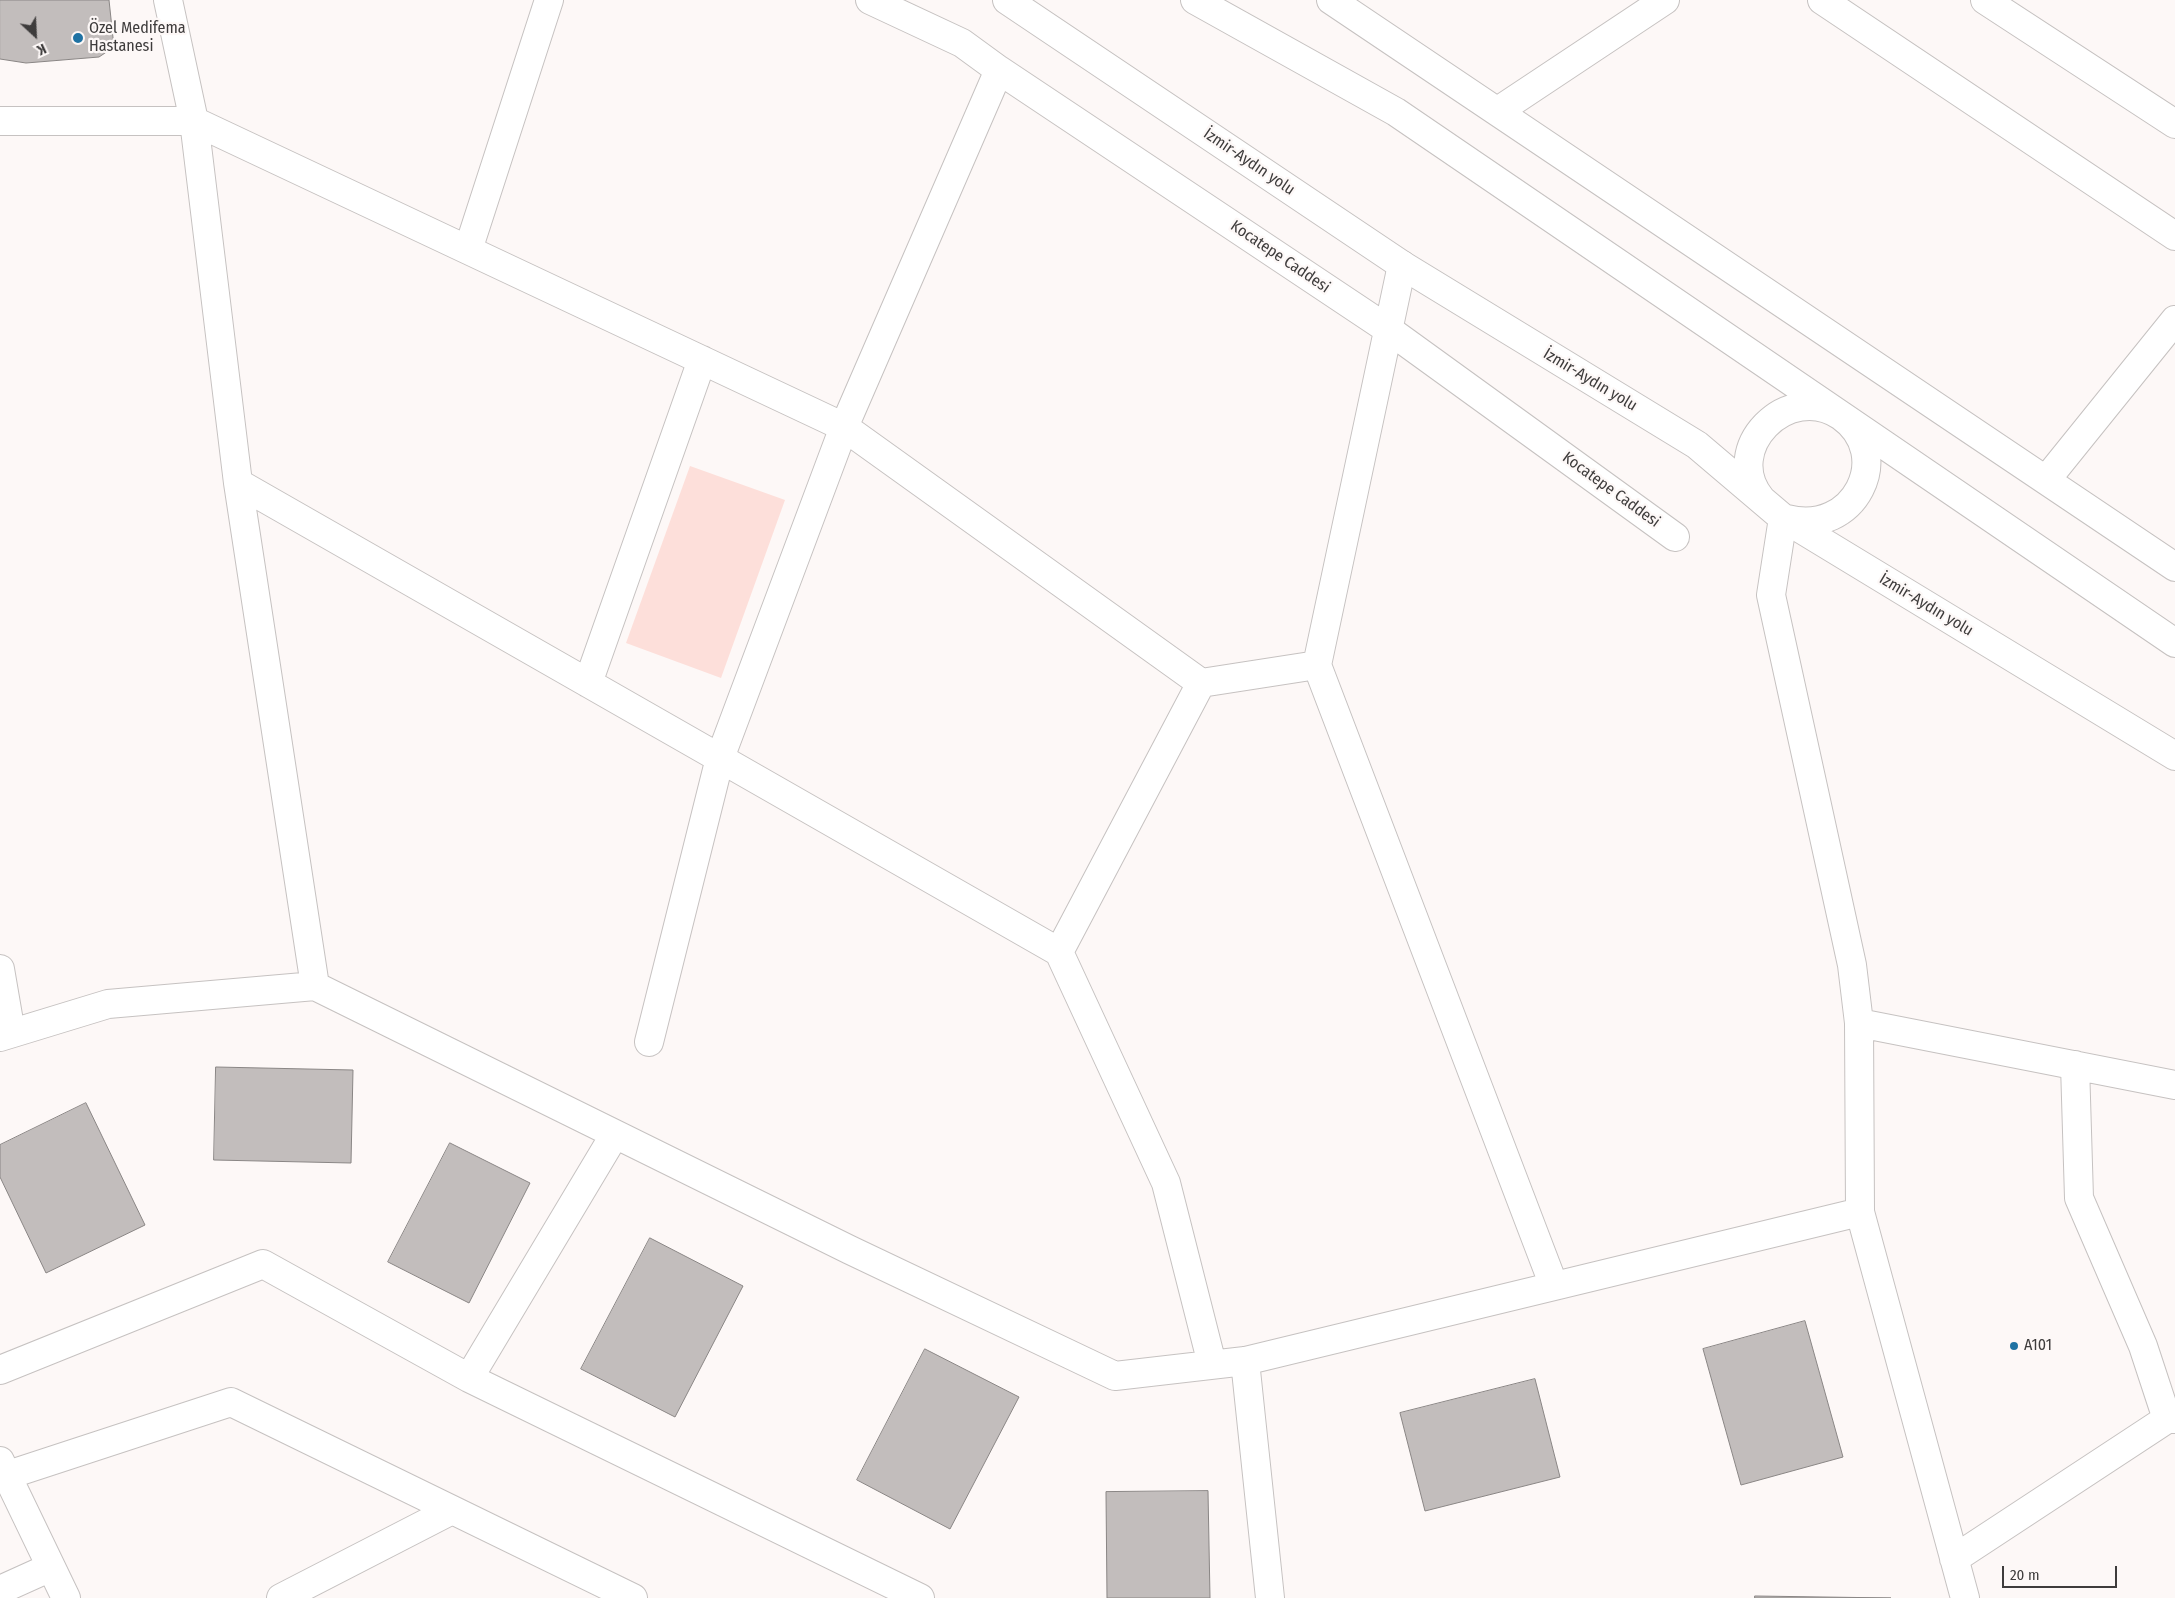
<!DOCTYPE html>
<meta charset="utf-8">
<style>
body{margin:0}
#map{position:relative;width:2175px;height:1598px;overflow:hidden;background:#fdf8f7;font-family:"Fira Sans Condensed",sans-serif}
canvas{display:block}
.north{position:absolute;left:10px;top:10px;width:50px;height:50px;-webkit-text-stroke:4px #fdf8f7;paint-order:stroke;rotate:155deg;font-size:14px;font-weight:700;line-height:20px;text-align:center;color:#3e3c3c}
.north::after{content:'';display:block;margin:auto;width:18px;height:22px;background:#3e3c3c;clip-path:polygon(50% 0,100% 100%,50% 72%,0 100%)}
.scale{position:absolute;left:2002px;top:1566px;width:115px;height:22px;box-sizing:border-box;border:2px solid #3e3c3c;border-top:0;padding-left:6px;font-size:15px;line-height:18px;white-space:nowrap;color:#3e3c3c;-webkit-text-stroke:4px #fdf8f7;paint-order:stroke}
</style>
<div id="map">
<canvas width="2175" height="1598"></canvas>
<div class="north">K</div>
<div class="scale">20 m</div>
</div>
<script>
const ctx = document.querySelector('canvas').getContext('2d');
ctx.lineJoin = 'round';
function paint(path, color) { ctx.fillStyle = color; ctx.fill(path, 'evenodd'); }
function stroke(path, color, width, dash) { ctx.strokeStyle = color; ctx.lineWidth = width; ctx.lineCap = dash ? 'butt' : 'round'; ctx.setLineDash(dash || []); ctx.stroke(path); }
function write(font, color, halo, rows, align = 'center') {
  ctx.font = font + ' "Fira Sans Condensed",sans-serif'; ctx.lineWidth = 4.5; ctx.setLineDash([]); ctx.textBaseline = 'middle'; ctx.strokeStyle = halo; ctx.fillStyle = color; for (const [text, x, y, turn = 0] of rows) {
    ctx.save(); ctx.translate(x, y); ctx.rotate((+turn || 0) * Math.PI / 180); ctx.textAlign = isNaN(turn) ? turn : align; if (halo) ctx.strokeText(text, 0, 0); ctx.fillText(text, 0, 0); ctx.restore();
  }
}
paint(new Path2D(`
 M690,466l95,34 -64,178 -95,-35z`), '#fddfda');
const building = new Path2D(`
 M0,0h109l5,47 -15,10 -73,6 -26,-4z
 M216,1067l137,3 -2,93 -137,-3z
 M86,1103l59,122 -99,48 -46,-96v-32z
 M450,1143l80,40 -61,120 -81,-41z
 M650,1238l93,48 -68,131 -94,-48z
 M1805,1321l38,136 -102,28 -38,-136z
 M925,1349l94,48 -69,132 -93,-49z
 M1535,1379l25,98 -135,34 -25,-98z
 M1208,1491l2,107h-103l-1,-106z
 M1755,1596l136,2h-136z`);
paint(building, '#c2bdbc');
stroke(building, '#8a8685', 1);
const minor = new Path2D(`
 M168,0l26,121 44,362 77,503
 M870,0l92,43 37,27 390,260 286,207
 M1331,0l844,567
 M1822,0l353,236
 M1985,0l190,124
 M1498,111l167,-111
 M0,121h194l650,306 357,256
 M468,250l81,-250
 M1402,265l-85,400 237,621
 M2046,480l129,-160
 M238,483l821,469
 M1783,518l-12,77 81,370 7,58 1,189 105,386
 M588,683l114,-323
 M0,969l11,64
 M1859,1023l316,62
 M0,1037l108,-33 207,-18 535,264 265,126 130,-15 615,-149
 M649,1042l71,-284 124,-331 155,-357
 M2075,1065l4,133 64,148 24,73
 M1245,1361l25,237
 M1212,1364l-46,-181 -107,-231 142,-269 116,-18
 M0,1370l263,-106 206,114 451,220
 M469,1378l146,-244
 M0,1461l66,137
 M5,1476l226,-74 402,196
 M1954,1559l213,-140h8
 M0,1590l51,-23
 M281,1598l171,-88`);
const highway = new Path2D(`
 M1007,0l395,265 295,180 86,73 392,238
 M1195,0l201,112 779,531
 M1761,499c-41,-50 27,-119 80,-83 55,39 13,121 -54,103`);
stroke(minor, '#c6c2c1', 30);
stroke(highway, '#c6c2c1', 30);
stroke(minor, '#fff', 28);
stroke(highway, '#fff', 28);
for (const [x, y, r, color] of [
 [78,38,6,"#1f72a3"],
 [2014,1346,5,"#1f72a3"]
]) { const dot = new Path2D(); dot.arc(x, y, r, 0, 2 * Math.PI); ctx.fillStyle = color; ctx.fill(dot); stroke(dot, '#fdf8f7', 2); }
write('16px', '#3e3c3c', '#fdf8f7', [
 ["Özel Medifema",89,29],
 ["Hastanesi",89,47],
 ["A101",2024,1346]
], 'left');
write('16px', '#3e3c3c', '#fdf8f7', [
 ["İzmir-Aydın yolu",1249,162,34],
 ["Kocatepe Caddesi",1280,257,34],
 ["İzmir-Aydın yolu",1590,380,31],
 ["Kocatepe Caddesi",1611,490,36],
 ["İzmir-Aydın yolu",1926,605,31]
]);
</script>
